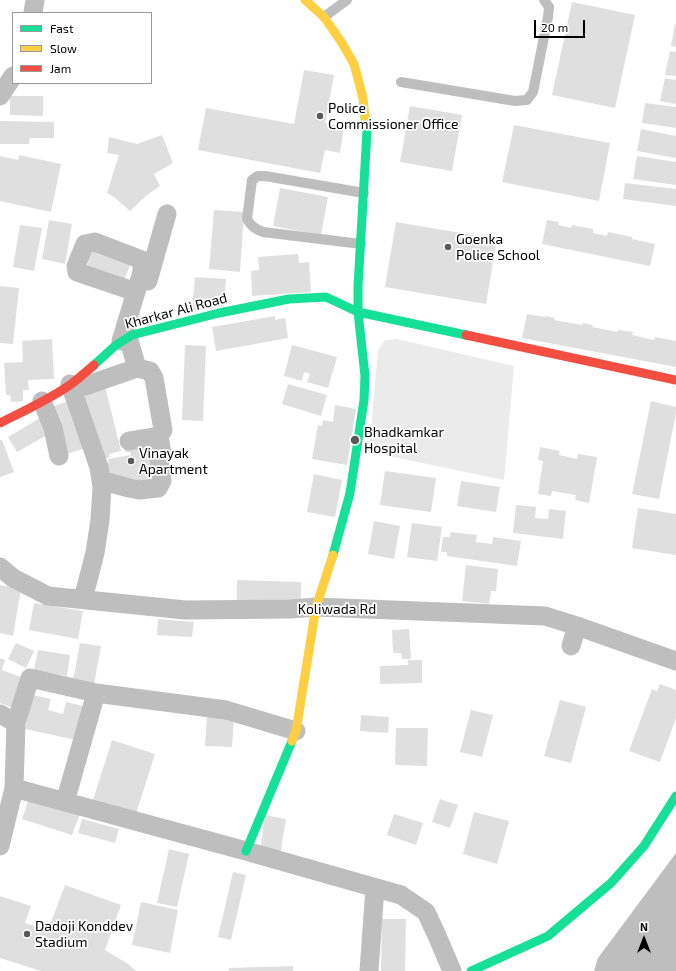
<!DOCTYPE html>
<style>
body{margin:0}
#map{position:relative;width:676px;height:971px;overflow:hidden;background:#fff;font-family:"Exo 2",sans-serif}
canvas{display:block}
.legend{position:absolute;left:12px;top:12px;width:140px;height:72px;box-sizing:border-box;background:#fff;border:1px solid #999;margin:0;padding:5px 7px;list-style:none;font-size:12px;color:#000}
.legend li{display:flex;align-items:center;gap:8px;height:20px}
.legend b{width:20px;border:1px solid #999}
.north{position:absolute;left:624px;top:919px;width:40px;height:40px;-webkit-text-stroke:3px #fff;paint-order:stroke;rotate:0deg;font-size:11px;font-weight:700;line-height:16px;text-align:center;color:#000}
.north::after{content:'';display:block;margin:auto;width:14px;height:18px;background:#000;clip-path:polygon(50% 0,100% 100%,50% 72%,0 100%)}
.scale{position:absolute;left:534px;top:20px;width:51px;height:18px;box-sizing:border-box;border:2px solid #000;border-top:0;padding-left:5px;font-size:12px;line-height:14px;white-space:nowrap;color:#000;-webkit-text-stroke:3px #fff;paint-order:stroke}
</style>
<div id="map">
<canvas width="676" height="971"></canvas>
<ul class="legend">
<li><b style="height:5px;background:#16e098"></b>Fast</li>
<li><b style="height:5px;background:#ffcf43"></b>Slow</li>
<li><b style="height:5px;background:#f24e42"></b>Jam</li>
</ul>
<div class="north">N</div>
<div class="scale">20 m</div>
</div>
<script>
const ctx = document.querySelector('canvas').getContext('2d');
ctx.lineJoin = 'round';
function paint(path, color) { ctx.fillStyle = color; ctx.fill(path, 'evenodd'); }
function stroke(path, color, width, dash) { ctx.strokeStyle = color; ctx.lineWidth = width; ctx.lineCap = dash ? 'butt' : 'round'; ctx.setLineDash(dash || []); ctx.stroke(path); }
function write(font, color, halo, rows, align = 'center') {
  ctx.font = font + ' "Exo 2",sans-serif'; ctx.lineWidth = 3.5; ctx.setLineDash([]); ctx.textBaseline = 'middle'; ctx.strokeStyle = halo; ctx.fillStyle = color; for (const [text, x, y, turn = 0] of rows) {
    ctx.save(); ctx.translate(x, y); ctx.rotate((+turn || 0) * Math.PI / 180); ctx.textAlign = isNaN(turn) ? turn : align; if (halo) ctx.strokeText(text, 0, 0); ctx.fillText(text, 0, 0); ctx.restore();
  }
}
paint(new Path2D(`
 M397,339l117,27 -10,114 -135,-28 9,-102 7,-10z`), '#ebebeb');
paint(new Path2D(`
 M676,853v118h-82l4,-13z`), '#bebebe');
paint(new Path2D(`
 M572,2l63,13 -20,93 -63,-13z
 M675,24h1v23l-5,-1z
 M670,51l6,1v24l-11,-1z
 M304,70l30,5 -9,48 19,4 -4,26 -15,-3 -5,23 -122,-23 8,-42 88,16z
 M665,78l11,2v24l-16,-3z
 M10,96h33v20l-33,-1z
 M645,103l31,4v21l-34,-5z
 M410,106l52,9 -10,56 -52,-9z
 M0,121l54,1v16h-24l-1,6h-29z
 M514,125l96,18 -11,58 -97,-19z
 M641,129l35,7v22l-39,-7z
 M162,135l11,28 -19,11 6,12 -13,9 -17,16 -16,-14 -7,-4 12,-38 -12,-2 2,-16 28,7z
 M19,155l42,9 -10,48 -51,-11v-45l18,4z
 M637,156l39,6v23l-43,-6z
 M625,183l51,6v17l-53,-7z
 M280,188l48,9 -7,38 -48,-9z
 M214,210l30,2 -4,60 -31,-3z
 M49,220l23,4 -7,40 -23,-5z
 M547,220l12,2 -1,3 13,3 1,-3 21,4v4l14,3 1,-4 24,5v2l23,5 -5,22 -108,-22z
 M396,222l88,15 -1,6 13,2 -10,59 -101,-17z
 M20,225l22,3 -8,43 -21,-4z
 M94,246l38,15 -8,19 -37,-14z
 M298,254l1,9 10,-1 2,30 -59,4 -1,-25 8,-1 -1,-13z
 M195,277l31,2 -2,27 -32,5z
 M0,286l19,2 -6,56 -13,-1z
 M527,314l18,3v-1l10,2 -1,2 28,5 1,-2 10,2 -1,2 26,5v-2l15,2 -1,3 22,5 1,-3 21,4v26l-154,-29z
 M275,316v4l10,-2 3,20 -72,13 -4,-24z
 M52,339l2,40 -26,1 1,10h-6v11l-12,1 -1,-7h-4l-2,-32 19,-1 -1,-21z
 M185,345l21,1 -3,75 -21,-1z
 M292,345l45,12 -9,31 -21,-6 3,-8 -6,-2 -2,9 -18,-5z
 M288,384l39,11 -6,21 -39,-12z
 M105,386l16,65 -12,3 1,3 -10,3 -18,-69z
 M651,401l25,6v6l-17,86 -27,-5z
 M66,402l17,47 -19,6 -13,-48z
 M335,405l21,4 -9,56 -35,-6 6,-34 4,1 1,-6 10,2z
 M40,418l9,16 -32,18 -9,-15z
 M157,439l1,12 -6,1 6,27 -22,4 -1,-4 -14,3 -11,-2 -4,-16 3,-1 -1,-4 23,-4 -1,-3h-5l-1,-3z
 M0,440h2l12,32 -14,5z
 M540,447l20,4 -1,4 18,4 1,-5 19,3 -8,46 -14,-3 1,-5 -24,-4 -1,5 -13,-2 5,-33 -5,-1z
 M385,471l51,7 -5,34 -51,-7z
 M314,474l28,6 -7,37 -28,-5z
 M461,481l39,6 -4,25 -39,-6z
 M516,505l20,2 -1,11 13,1 1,-10 17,2 -3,28 -50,-6z
 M638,508l38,6v41l-44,-7z
 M374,521l26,5 -6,33 -26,-5z
 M412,523l30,4 -5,34 -30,-4z
 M451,532l26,3 -1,7 16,2 1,-7 28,4 -4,25 -70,-10v-4h-6l2,-15h7z
 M466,565l32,4 -2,22h-5l-2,13 -27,-3z
 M237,580l64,2v21l-64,-1z
 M0,585l21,4 -8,47 -13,-3z
 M34,603l49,8 -5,28 -49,-9z
 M158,619l36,3 -2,15 -35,-2z
 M409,629l2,30h-9l-1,-6h-8l-1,-23z
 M16,643l18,8 -8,17 -18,-9z
 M80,643l21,3 -7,39 -21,-4z
 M38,650l32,5 -3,21 -33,-6z
 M0,658l5,2 -3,10 24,9 -11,30 -15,-6z
 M408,660h14v23l-42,1v-18l28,-1z
 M660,684l16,6v28l-16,44 -31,-11 23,-62 5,2z
 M33,695l18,4 -3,11 15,4 3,-12 17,4 -7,34 -51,-11z
 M560,700l26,7 -15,56 -27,-7z
 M471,710l22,5 -11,42 -22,-5z
 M207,715l27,2 -2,30 -27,-1z
 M361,715l28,2 -1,16 -28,-2z
 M396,728h32l-1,38 -32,-1z
 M112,740l43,14 -20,63 -43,-14z
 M29,798l51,16 -8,21 -50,-16z
 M440,799l18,6 -8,23 -18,-6z
 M474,812l35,9 -12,43 -34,-10z
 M394,814l29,9 -7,22 -29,-10z
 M265,815l21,4 -6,36 -20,-3z
 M82,819l37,10 -4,14 -37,-10z
 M169,849l20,5 -12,53 -20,-4z
 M233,872l13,3 -15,65 -13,-3z
 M65,885l56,20 -16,45 23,14 8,7h-95l-41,-13v-62l31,10 -6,17 23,7z
 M141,902l37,8 -8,43 -38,-8z
 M382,919h24l-1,52h-24z
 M293,966v5h-64v-3z`), '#dfdfdf');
stroke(new Path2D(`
 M324,17l23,-17
 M401,82l114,19 12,-1 6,-8 15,-75 1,-10 -5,-7
 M361,244l-98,-12c-8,-3 -12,-6 -16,-13l5,-39 6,-4h7l99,17`), '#bebebe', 10);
stroke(new Path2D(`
 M33,13l2,-13
 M0,96l13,-20
 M148,281l19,-67
 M121,341l21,-69v-12l-47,-18 -10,2 -9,22 1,6 59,20
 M70,384l29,83 3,20 -2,33 -5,33 -12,46
 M85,386l52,-18
 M42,401l11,27 6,28
 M129,441l30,-5
 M107,482l22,6 10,2 19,-2 4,-7 -3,-22 3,-5 -3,-18 4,-6 -9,-52 -4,-7 -13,-3 -9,-31
 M0,567l13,11 35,18 137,14 106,-1 25,-2 229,9 32,10 99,35
 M571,646l6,-20
 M0,714l16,9 -2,65 232,63 155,44 25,17 12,26 14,33
 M16,723l14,-45 66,15 130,17 70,21
 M65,802l31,-109
 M0,846l14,-58
 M369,971l6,-83`), '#bebebe', 19);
stroke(new Path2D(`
 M365,117l2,14 -9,155v26l108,23
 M94,365l22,-20 16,-10 87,-22 70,-14 37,-2 32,15 7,64 -1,24 -14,93 -17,62
 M246,851l46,-110
 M471,971l77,-35 63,-53 33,-37 32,-50`), '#16e098', 9);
stroke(new Path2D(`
 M305,0l19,17 18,26 12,21 9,34 2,19
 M292,741l4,-10 20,-124 17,-52`), '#ffcf43', 9);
stroke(new Path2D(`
 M466,335l210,45
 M0,423c24,-12 48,-23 70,-38 8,-6 16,-13 24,-20`), '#f24e42', 9);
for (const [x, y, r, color] of [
 [320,116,4,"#595959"],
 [448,247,4,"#595959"],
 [355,440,5,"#595959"],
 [131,461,4,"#595959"],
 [27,934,4,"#595959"]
]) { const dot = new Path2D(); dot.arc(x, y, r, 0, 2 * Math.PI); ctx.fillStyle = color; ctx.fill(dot); stroke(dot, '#fff', 1.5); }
write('14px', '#000', '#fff', [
 ["Police",328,108],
 ["Commissioner Office",328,124],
 ["Goenka",456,239],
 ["Police School",456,255],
 ["Bhadkamkar",364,432],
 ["Hospital",364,448],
 ["Vinayak",139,453],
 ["Apartment",139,469],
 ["Dadoji Konddev",35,926],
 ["Stadium",35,942]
], 'left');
write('14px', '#000', '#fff', [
 ["Kharkar Ali Road",176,311,-15],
 ["Koliwada Rd",337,609]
]);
</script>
